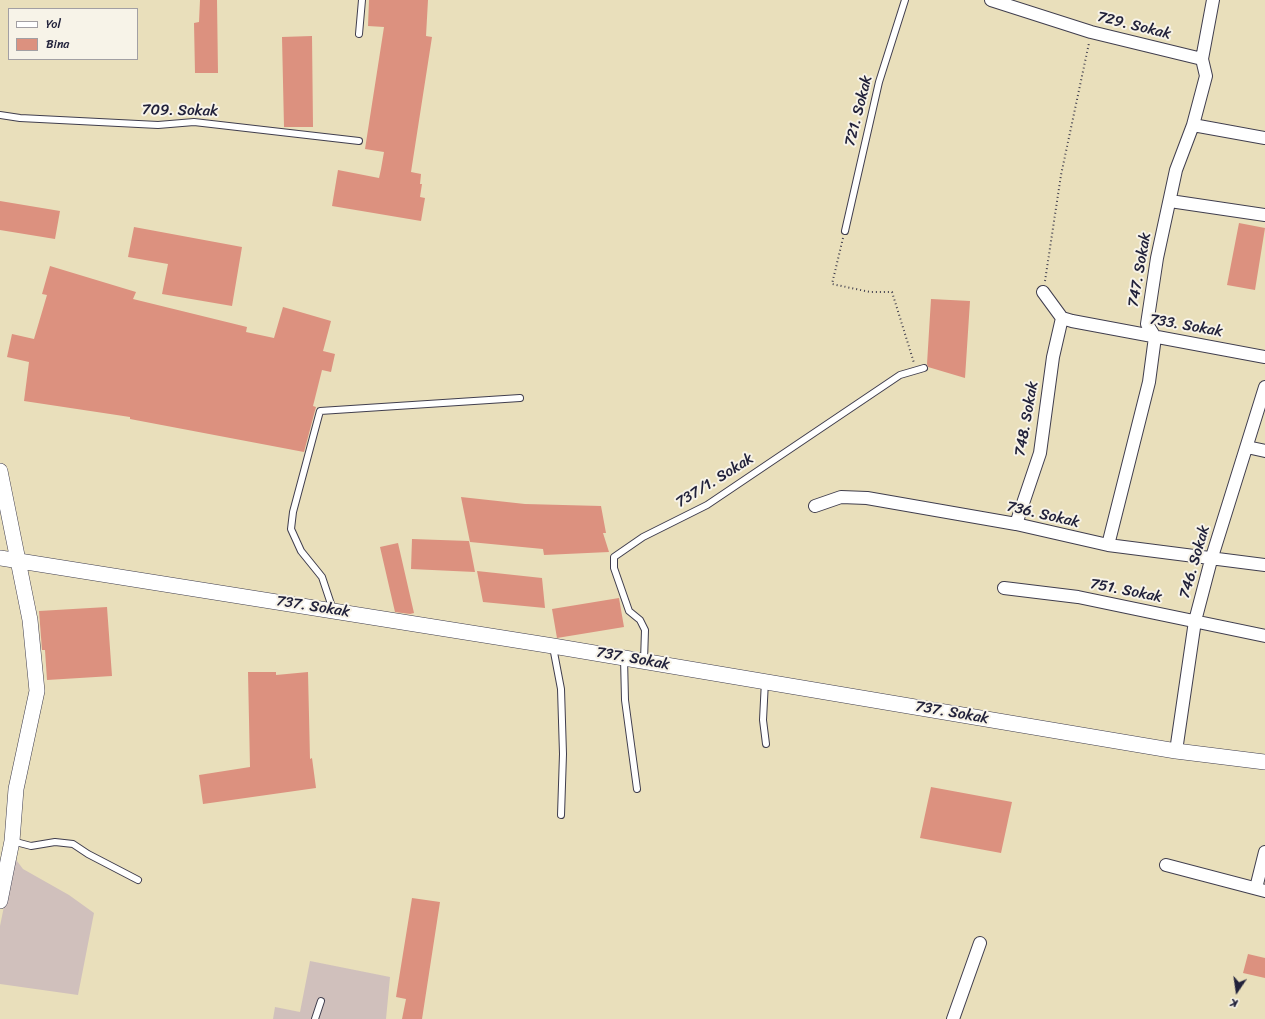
<!DOCTYPE html>
<style>
body{margin:0}
#map{position:relative;width:1265px;height:1019px;overflow:hidden;background:#e9dfbb;font-family:Sriracha,sans-serif}
canvas{display:block}
.legend{position:absolute;left:8px;top:8px;width:130px;height:52px;box-sizing:border-box;background:#f7f3e8;border:1px solid #a29fa3;margin:0;padding:5px 7px;list-style:none;font-size:12px;color:#22223b}
.legend li{display:flex;align-items:center;gap:8px;height:20px}
.legend b{width:20px;border:1px solid #a29fa3}
.north{position:absolute;left:1217px;top:971px;width:40px;height:40px;-webkit-text-stroke:3px #f7f3e8;paint-order:stroke;rotate:193deg;font-size:11px;font-weight:700;line-height:16px;text-align:center;color:#22223b}
.north::after{content:'';display:block;margin:auto;width:14px;height:18px;background:#22223b;clip-path:polygon(50% 0,100% 100%,50% 72%,0 100%)}
</style>
<div id="map">
<canvas width="1265" height="1019"></canvas>
<ul class="legend">
<li><b style="height:5px;background:#fff"></b>Yol</li>
<li><b style="height:11px;background:#dc917f"></b>Bina</li>
</ul>
<div class="north">K</div>
</div>
<script>
const ctx = document.querySelector('canvas').getContext('2d');
ctx.lineJoin = 'round';
function paint(path, color) { ctx.fillStyle = color; ctx.fill(path, 'evenodd'); }
function stroke(path, color, width, dash) { ctx.strokeStyle = color; ctx.lineWidth = width; ctx.lineCap = dash ? 'butt' : 'round'; ctx.setLineDash(dash || []); ctx.stroke(path); }
function write(font, color, halo, rows, align = 'center') {
  ctx.font = font + ' Sriracha,sans-serif'; ctx.lineWidth = 4; ctx.setLineDash([]); ctx.textBaseline = 'middle'; ctx.strokeStyle = halo; ctx.fillStyle = color; for (const [text, x, y, turn = 0] of rows) {
    ctx.save(); ctx.translate(x, y); ctx.rotate((+turn || 0) * Math.PI / 180); ctx.textAlign = isNaN(turn) ? turn : align; if (halo) ctx.strokeText(text, 0, 0); ctx.fillText(text, 0, 0); ctx.restore();
  }
}
paint(new Path2D(`
 M14,857l9,12 46,26 25,18 -16,82 -78,-11v-58z
 M310,961l80,16 -4,42h-113l2,-12 25,5z`), '#d0c0bc');
paint(new Path2D(`
 M200,0h17l1,73h-23l-1,-50 5,-1z
 M369,0h59l-2,36 6,1 -21,135 10,2 -1,10h2l-2,13 5,1 -4,23 -89,-15 6,-36 41,8 2,-9 3,-17 -19,-3 19,-122 -16,-1z
 M312,36l1,91h-29l-2,-90z
 M0,201l60,10 -5,28 -55,-9z
 M1239,223l26,5 -10,62 -28,-5z
 M134,227l108,20 -10,59 -70,-12 6,-30 -40,-7z
 M50,266l86,26 -3,7 114,28 -1,5 28,6 9,-31 48,14 -8,30 12,3 -4,18 -9,-2 -9,36 3,1 -12,45 -174,-33v-2l-106,-16 5,-39 -22,-5 5,-23 22,5 13,-44 -5,-1z
 M931,299l39,2 -5,77 -37,-11 -1,-3z
 M461,497l64,7 76,2 5,27h-3l6,19 -65,3 -1,-6 -73,-7z
 M412,539l57,2 6,31 -64,-3z
 M398,543l16,70 -4,1 -15,-2 -15,-65z
 M477,571l65,7 3,30 -62,-6z
 M619,598l5,29 -67,11 -5,-29z
 M107,607l5,69 -65,4 -2,-30h-3l-3,-39z
 M248,672h28v3l32,-3 2,87 2,-1 4,30 -113,16 -4,-29 51,-8z
 M931,787l81,15 -11,51 -81,-15z
 M412,898l28,4 -18,117h-20l4,-20 -10,-2z
 M1248,954l17,4v20l-22,-5z`), '#dc917f');
const service = new Path2D(`
 M359,34l3,-34
 M0,115l20,3 138,7 36,-3 165,19
 M845,231l34,-149 26,-82
 M333,610l-11,-33 -21,-26 -10,-22 2,-17 27,-101 200,-13
 M553,647l8,42 2,65 -2,61
 M624,658l1,42 12,89
 M644,661l1,-31 -5,-10 -11,-9 -15,-43v-11l29,-20 64,-32 193,-130 24,-7
 M765,681l-2,39 3,24
 M12,841l19,5 24,-4 18,2 15,10 50,26
 M315,1019l6,-18`);
const minor = new Path2D(`
 M991,0l100,32 111,27
 M1193,125l72,13
 M1170,201l95,14
 M1043,292l19,26 10,3 193,36
 M1247,447l18,4
 M815,506l26,-9 26,1 149,26 92,21 157,20
 M1016,524l24,-71 13,-96 9,-39
 M1108,545l41,-163 6,-45 -8,-13 10,-66 19,-88 17,-45 13,-49 -4,-17 11,-59
 M1004,588l74,9 187,39
 M1176,751l19,-130 16,-61 54,-173
 M1166,865l99,26
 M1256,888l9,-36
 M953,1019l27,-76`);
const tertiary = new Path2D(`
 M0,471l30,149 7,71 -21,98 -4,52 -12,60
 M0,558l553,88 623,105 89,11`);
stroke(service, '#403e4e', 8);
stroke(minor, '#403e4e', 14);
stroke(tertiary, '#403e4e', 16);
stroke(new Path2D(`
 M843,238l-11,46 38,8h22l22,71
 M1045,281l16,-106 28,-132`), '#403e4e', 2, [1, 3]);
stroke(service, '#fff', 6);
stroke(minor, '#fff', 12);
stroke(tertiary, '#fff', 15);
write('15px', '#22223b', '#f7f3e8', [
 ["729. Sokak",1134,26,14],
 ["709. Sokak",180,111,1],
 ["721. Sokak",859,111,-76],
 ["747. Sokak",1140,270,-80],
 ["733. Sokak",1186,326,10],
 ["748. Sokak",1027,419,-80],
 ["737/1. Sokak",715,481,-32],
 ["736. Sokak",1043,515,13],
 ["746. Sokak",1195,562,-74],
 ["751. Sokak",1126,591,11],
 ["737. Sokak",313,607,9],
 ["737. Sokak",633,659,10],
 ["737. Sokak",952,713,10]
]);
</script>
